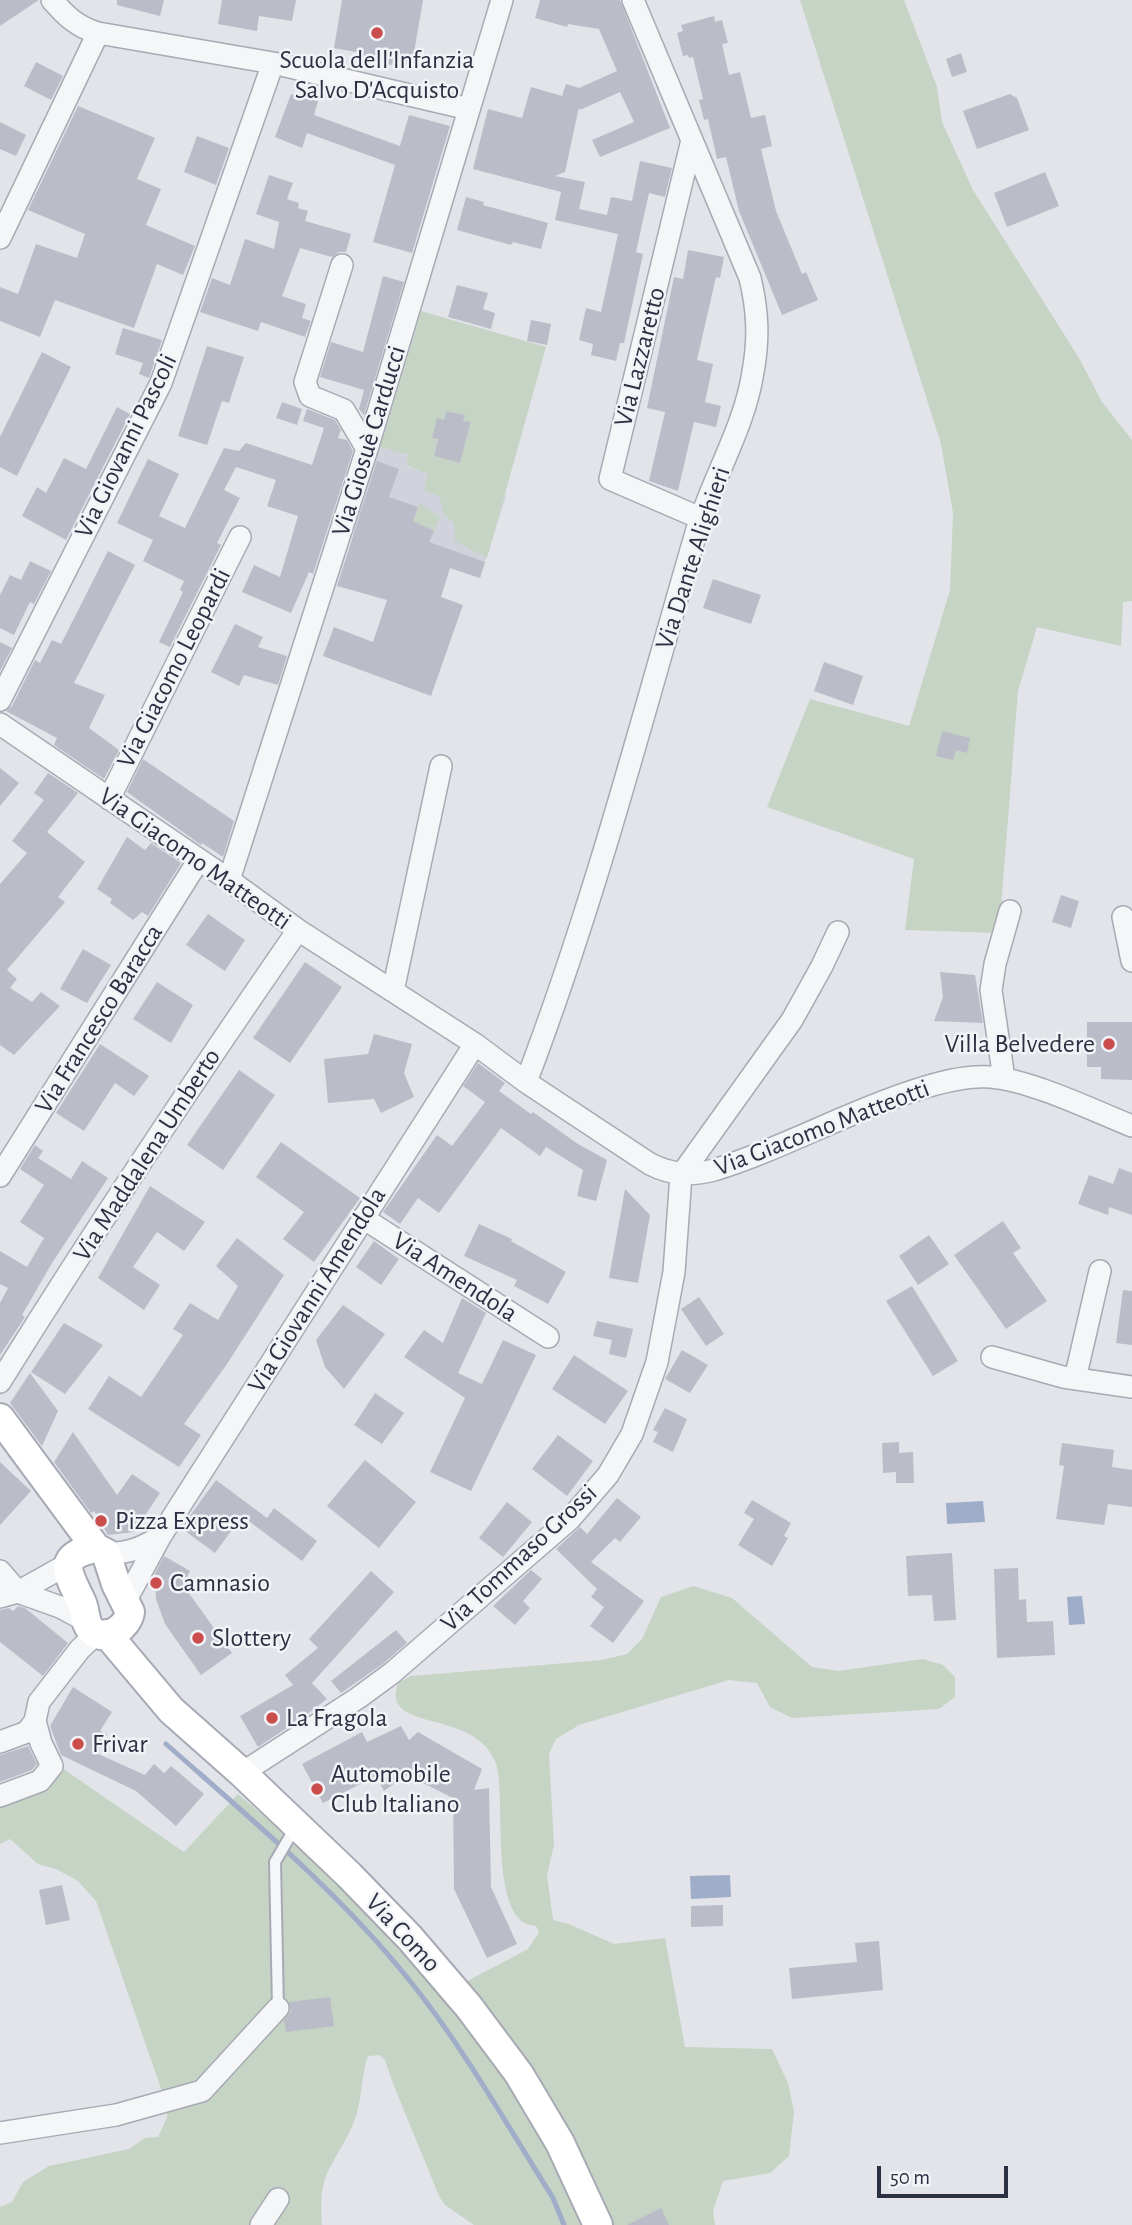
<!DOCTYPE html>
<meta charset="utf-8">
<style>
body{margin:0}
#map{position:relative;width:1132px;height:2225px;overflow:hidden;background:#e2e4ea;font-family:"Alegreya Sans",sans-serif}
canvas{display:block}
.scale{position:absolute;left:877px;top:2166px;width:131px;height:32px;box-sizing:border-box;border:4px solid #2b3042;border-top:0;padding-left:9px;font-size:21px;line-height:24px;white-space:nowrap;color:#2b3042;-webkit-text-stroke:5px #f2f3f7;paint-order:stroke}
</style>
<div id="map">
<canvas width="1132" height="2225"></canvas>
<div class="scale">50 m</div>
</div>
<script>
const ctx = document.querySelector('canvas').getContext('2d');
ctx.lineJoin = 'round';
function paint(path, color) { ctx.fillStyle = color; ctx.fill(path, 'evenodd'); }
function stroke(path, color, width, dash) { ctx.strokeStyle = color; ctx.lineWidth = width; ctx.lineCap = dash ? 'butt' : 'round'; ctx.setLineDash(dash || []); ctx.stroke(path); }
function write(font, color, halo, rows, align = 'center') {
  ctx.font = font + ' "Alegreya Sans",sans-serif'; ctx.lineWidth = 5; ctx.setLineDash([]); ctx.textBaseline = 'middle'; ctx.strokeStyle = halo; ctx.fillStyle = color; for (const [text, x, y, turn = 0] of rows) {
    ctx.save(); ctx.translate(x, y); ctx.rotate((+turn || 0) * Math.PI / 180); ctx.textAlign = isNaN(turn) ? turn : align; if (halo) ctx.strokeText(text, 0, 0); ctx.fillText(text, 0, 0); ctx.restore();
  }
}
paint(new Path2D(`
 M380,447l28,8 -2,11 100,30 -26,82 -130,-45z`), '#d0d3dc');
paint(new Path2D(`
 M800,0h104l33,87 5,35 31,68 106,168 23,44 30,38v161l-9,1 -2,44 -84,-19 -19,64 -19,242 -94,-3 9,-71 -147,-52 43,-108 99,27 41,-136 3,-77 -12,-69z
 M421,311l125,36 -59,211 -32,-17 -1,-18 -10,-8 -5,-19 -15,-6 4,-16 -22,-9 2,-10 -28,-8zM446,411l18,4 -1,6 8,2 -11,39 -26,-6 4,-17 -6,-2 5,-18 7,1z
 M420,504l20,13 -6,14 -16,-8 -5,11 -6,4z
 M693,1586l39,12 80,69 26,4 85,-12 20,6 12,12v20l-16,12 -147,9 -22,-11 -13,-24 -28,-3 -150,45 -23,14 -7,15 5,91 -7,30 6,45 16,4 45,20 51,-6 20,109 87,2 16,34 6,29 -5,44 -19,17 -47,8 -10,29 2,15h-241l-29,-20 -6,-9 -47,-115 -7,-21 -5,-5 -12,1c-7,20 -6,41 -12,60 -7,22 -21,39 -30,60 -6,15 -5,32 -4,49h-322v-18l12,-5 11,-20 26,-16 80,-17 16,-11 13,-1 9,-19v-12l-71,-205 -18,-20 -22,-12 -18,-5 -28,-25 -10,5v-52l62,-24 122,84 54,-58c73,62 145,125 201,202l89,-47 11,-17 -3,-6c-49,-1 -29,-130 -40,-162 -16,-47 -85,-37 -98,-60 -4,-6 -2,-14 0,-21l13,-7 191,-16 25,-6 15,-15 19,-42z`), '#c5d4c4');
paint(new Path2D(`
 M983,1501l2,21 -38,2 -1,-21z
 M1082,1596l3,28 -16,1 -2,-28z
 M730,1875l1,22 -40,2 -1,-23z`), '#9fadc9');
stroke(new Path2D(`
 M166,1744c85,75 173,148 244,237 54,67 97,144 143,217l11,27`), '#9fadc9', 5);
paint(new Path2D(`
 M0,0h39l-39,26z
 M117,0h47l-4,16 -43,-11z
 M222,0h74l-4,21 -33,-5 -2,15 -39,-7z
 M342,0h81l-11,64 -19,-3 -1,4 -32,-6 1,-6 -27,-5z
 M540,0h80l50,128 -70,29 -8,-17 42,-18 -14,-30 -40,18 -1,-3 -14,65 -10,4 30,6 -6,27 28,6 4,-18 21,4 8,-40 32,7 -7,29 -16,-4 -13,59 7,2 -19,89h-4l-4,18 -25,-6 2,-11 -14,-4 7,-32 15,4 17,-78 -63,-14 6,-28 -88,-23 15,-60 34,9 9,-31 31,9 4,-12 13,4 38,-17 -18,-42 -31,-5 -1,3 -32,-9z
 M714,16l1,6 7,-2 6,23 -6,1 7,31 11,-3 11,46 14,-3 7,31 -11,3 15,62 26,63 4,-2 12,28 -36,15 -43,-104 -13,-54 -9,2 -9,-40 -4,1 -5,-20 4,-1 -10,-42 -4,1 -1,-3 -5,1 -6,-23 6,-2 -2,-6z
 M961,53l6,19 -15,5 -6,-18z
 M36,62l27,14 -12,24 -27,-14z
 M291,94l27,7 -4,14 86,31 9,-31 41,11 -38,127 -39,-11 22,-77 -88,-32 -5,15 -27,-11z
 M1010,94l7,4 12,32 -52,19 -14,-38z
 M78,106l77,32 -18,41 24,10 -15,36 49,21 -12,29 -26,-11 -23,64 -79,-28 -15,37 -40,-16v-34l18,7 18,-50 41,14 8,-24 -57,-24z
 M0,122l26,13 -10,21 -16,-7z
 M197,136l32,12 -13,37 -32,-13z
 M1045,172l14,34 -52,21 -13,-34z
 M269,175l24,8 -6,16 12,4 -1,5 10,3 -3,10 46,13 -5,18h-7l-7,5 -32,-9 -18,48 24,8 -4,14 9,3 -6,16 -44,-15 -3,9 -58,-19 12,-34 18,7 15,-46 29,10 5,-27 -23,-8z
 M466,197l18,5 -1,3 65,18 -7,26 -28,-7 -2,3 -54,-15z
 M688,250l36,7 -4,21 -4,-1 -19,83 16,4 -8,38 16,4 -5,21 -22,-5 -16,69 -29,-10 16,-69 -18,-4 27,-131 9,2z
 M383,276l21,6 -40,133 -5,-6 5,-19 -44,-13 11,-35 32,10z
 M457,285l31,8 -5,16 12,4 -4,16 -43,-12z
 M531,320l20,4 -4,21 -20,-4z
 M123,328l39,12 -13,38 -10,-4 4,-11 -28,-9z
 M207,346l37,11 -15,46 -7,-2 -15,44 -29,-9z
 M42,352l29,15 -54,109 -17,-9v-30z
 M282,402l20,7 -5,16 -21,-7z
 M117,407l13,7 -64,126 -44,-24 15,-29 9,6 18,-35 22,11z
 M307,409l28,11 6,10 -3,8 9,2 6,11 -40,123 -4,-2 -18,41 -49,-21 12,-27 26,12 18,-61 -31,-10 9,-26 -40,-13 -12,23 16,8 -23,45 4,2 -51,102 -11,-5 24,-50 -3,-2 4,-9 -41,-20 10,-21 -36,-17 31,-64 31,15 -20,42 26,12 39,-80 15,3 7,-8 66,22 12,-37 -21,-7z
 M446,411l19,4 -2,6 8,1 -11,41 -26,-7 4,-17 -6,-1 5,-20 7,2z
 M377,461l22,8 -10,28 29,10 -5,14 21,10 -5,11 56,20 -5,16 -30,-10 -9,29 22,8 -32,91 -108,-40 11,-29 39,15 14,-42 -50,-14z
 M108,551l27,14 -61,118 31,12 -16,33 30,22 -15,29 -50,-34 3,-7 -51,-27 6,-5 23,-46 5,3 12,-23 9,4z
 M30,561l21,10 -17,33 -4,-2 -16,33 -14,-7v-33l10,-20 11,5z
 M713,579l48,16 -10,29 -48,-16z
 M235,624l28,13 -5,10 29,9 -9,29 -34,-10 -5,11 -28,-14z
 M0,642l12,6 -12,23z
 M824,662l39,14 -10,29 -39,-14z
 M942,731l28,7 -3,15 -11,-3 -3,10 -17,-4z
 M143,759l91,62 -11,36 -21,-14 -1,2 -74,-53z
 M0,768l19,15 -19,23z
 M48,773l30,20 -31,39 38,30 -27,35 7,5 -58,68 10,9 -7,9 22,14 9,-10 19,14 -46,49 -14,-10v-161l27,-31 -15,-12 32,-41 -10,-7z
 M127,837l18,13 6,-7 30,20 -33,53 -6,-4 -9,8 -23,-17 2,-4 -15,-10z
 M1061,895l18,6 -8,27 -19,-6z
 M208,914l37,26 -20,31 -39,-26z
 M83,949l28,16 -24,38 -27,-14z
 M305,962l37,25 -52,76 -37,-25z
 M940,972l35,3 8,48 -49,-2 9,-24z
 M157,982l36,23 -22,38 -38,-24z
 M1087,1022h45v58l-31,-1v-12h-14z
 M374,1034l38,10 -8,29 10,24 -33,16 -7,-14 -46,4 -4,-44 44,-5z
 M100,1044l49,32 -15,20 -19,-13 -31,48 -28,-18z
 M478,1063l27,20 -6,8 32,23 2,-2 45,32 29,16 -11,41 -19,-5 6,-26 -37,-23 -6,9 -39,-28 -62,85 -21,-15 -18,26 -17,-12 54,-77 15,11 33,-44 -22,-16z
 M239,1070l36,25 -52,75 -36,-25z
 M281,1142l79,56 -46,64 -31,-23 21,-27 -48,-35z
 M35,1145l8,6 -5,7 33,21 11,-18 26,17 -56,85 -30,52 3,2 -25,38v-52l8,-15 -8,-4v-33l27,16 17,-29 -24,-16 24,-37 -24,-16z
 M1119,1168l13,5v42l-23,-8 -1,8 -30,-11 11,-29 24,9z
 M150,1186l55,36 -21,29 -27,-19 -24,35 27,18 -16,25 -46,-32z
 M625,1189l25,26 -12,68 -29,-5z
 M1003,1221l18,27 -8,5 34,48 -41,28 -52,-74z
 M479,1224l33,15 -1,2 55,31 -18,32 -34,-18 3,-6 -53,-24z
 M929,1235l20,29 -31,21 -19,-29z
 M237,1238l47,37 -57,89 -43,60 17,11 -22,32 -91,-58 21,-33 32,21 42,-62 -10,-6 17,-26 28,17 20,-34 -22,-20z
 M374,1241l25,18 -18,26 -25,-18z
 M912,1286l46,75 -25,15 -47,-75z
 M1123,1290l9,1v54l-16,-2z
 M699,1297l25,37 -18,12 -25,-37z
 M462,1298l24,15 -28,60 24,11 21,-44 33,15 -65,136 -41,-19 35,-74 -61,-41 20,-27 19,13z
 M343,1305l42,29 -41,55 -19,-22 -9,-27z
 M597,1321l36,8 -7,29 -17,-4 3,-14 -19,-4z
 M64,1323l39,22 -38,49 -34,-22z
 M682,1350l26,15 -18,28 -25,-14z
 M574,1355l54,36 -23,33 -53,-35z
 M30,1373l28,38 -16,35 -32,-43z
 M375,1393l29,20 -22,31 -28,-19z
 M665,1408l22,11 -14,33 -20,-10 5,-10 -5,-2z
 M73,1432l44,63 15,-21 28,19 -26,39 -26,3 -14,-24 -3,2 -37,-51z
 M558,1435l35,26 -26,35 -35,-27z
 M899,1442v11l14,-1 1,31h-18v-11l-13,1 -1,-30z
 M1062,1443l52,7 -2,17 20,3v37l-24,-3 -4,21 -48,-6 8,-53 -5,-1z
 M365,1460l51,42 -37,46 -52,-42z
 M0,1462l31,29 -31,34z
 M216,1480l51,38 7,-10 43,33 -15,20 -60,-45 -27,37 -34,-25z
 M617,1498l24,19 -21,25 -5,-4 -24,24 53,39 -31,42 -23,-17 14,-19 -13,-10 6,-8 -41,-40 24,-22 7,7z
 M752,1500l39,23 -7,13 4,2 -16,28 -34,-21 16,-26 -10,-6z
 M507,1502l25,20 -29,35 -24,-19z
 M952,1553l4,67 -22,1 -2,-26 -24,1 -2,-40z
 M164,1556l26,15 -7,14 49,68 -31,22 -36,-51 -9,-25 -1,-26z
 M1018,1568l1,32 7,-1 1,23 26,-1 2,34 -58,3 -3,-89z
 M531,1570l11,9 -19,22 7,7 -15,17 -22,-19z
 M371,1571l23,21 -82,91 15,16 -25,19 -44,29 -18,-31 53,-31 -8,-10 33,-27 -9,-9z
 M18,1606l7,2 43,35 -25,33 -43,-34v-32l9,-2 4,3z
 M396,1630l11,13 -23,20 -43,30 -10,-12z
 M73,1687l39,25 -12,19 7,3 -11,19 49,22 9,-11 10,9 7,-7 33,28 -28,32 -40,-35 -75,-36 -11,-29z
 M401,1726l8,14 9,-8 64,37 -8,21 15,-2 2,99 26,57 -30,14 -33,-69 -1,-91 -46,-23 -23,16 -8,-15 -53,27 -21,-39 60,-32 5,10z
 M28,1746l9,18 -5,6 -32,12v-27z
 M62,1885l8,35 -24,5 -7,-35z
 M723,1905v21l-32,1v-21z
 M879,1941l4,49 -91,9 -3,-31 68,-6 -2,-19z
 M330,1997l4,29 -48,6 -2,-12 7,-9 -2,-9z
 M661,2208l8,17h-42z`), '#babdc7');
const lane = new Path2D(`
 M278,2008l-3,-146 21,-36`);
const street = new Path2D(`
 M52,0c14,16 25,27 46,33l175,30 196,46
 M692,140l-82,339 90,39
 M0,238l98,-205
 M342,265l-37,117 5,14 34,14 23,39
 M0,700l161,-317 112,-320
 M0,724l229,156 69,50 177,114 51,38 124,82c22,11 41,12 64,6 68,-21 131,-57 199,-79 24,-8 52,-16 78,-14 42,4 101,33 141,49
 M109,799l131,-262
 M229,880l138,-431 135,-449
 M1123,917l9,44
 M393,991l48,-225
 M1004,1079l-13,-89 4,-26 15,-53
 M526,1082c68,-178 116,-363 169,-546 16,-56 49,-106 58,-164 6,-33 5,-61 -3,-94l-117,-278
 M0,1176l198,-315
 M363,1218l185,119
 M992,1357l71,20 69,10
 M1075,1379l25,-108
 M0,1382c95,-153 195,-303 298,-452
 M106,1553c22,1 35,-5 54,-16
 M0,1571l18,21 42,15 26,14
 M0,1597l18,-5 50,-28
 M126,1600l34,-63 315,-493
 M0,1742l27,-10 8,-11 4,-19 41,-53 16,-15
 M242,1773l116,-75 34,-25 178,-154 38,-44 24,-41 25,-72 17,-90 7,-97 111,-155 30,-54 16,-34
 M0,1796l40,-15 12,-15 -11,-23 -6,-22
 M0,2133l116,-18 86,-24 76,-83
 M261,2225l17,-26`);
const secondary = new Path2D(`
 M0,1418l96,130
 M96,1548l10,5 10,31 14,28c-2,14 -22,30 -36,20 -10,-6 -8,-20 -12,-29 -12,-27 -29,-47 14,-55z
 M107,1634l64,76 71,63 107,102 61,63 59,69 50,67 41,69 38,82`);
stroke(lane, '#a7aab4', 14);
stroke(street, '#a7aab4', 24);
stroke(secondary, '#a7aab4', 32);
stroke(lane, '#f5f6f8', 10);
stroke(street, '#f5f6f8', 21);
stroke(secondary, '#fff', 28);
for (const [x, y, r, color] of [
 [377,33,7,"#ca4c4d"],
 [1109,1044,7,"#ca4c4d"],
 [101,1521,7,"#ca4c4d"],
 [156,1583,7,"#ca4c4d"],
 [198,1638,7,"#ca4c4d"],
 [272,1718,7,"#ca4c4d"],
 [78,1744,7,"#ca4c4d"],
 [317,1789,7,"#ca4c4d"]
]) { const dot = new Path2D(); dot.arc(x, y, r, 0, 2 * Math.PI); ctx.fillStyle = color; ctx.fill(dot); stroke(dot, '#f2f3f7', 2.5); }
write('26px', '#2b3042', '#f2f3f7', [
 ["Scuola dell'Infanzia",377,60,"center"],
 ["Salvo D'Acquisto",377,90,"center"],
 ["Villa Belvedere",1095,1044,"right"],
 ["Pizza Express",115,1521],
 ["Camnasio",170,1583],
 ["Slottery",212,1638],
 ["La Fragola",286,1718],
 ["Frivar",92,1744],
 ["Automobile",331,1774],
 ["Club Italiano",331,1804]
], 'left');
write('26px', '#2b3042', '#f2f3f7', [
 ["Via Lazzaretto",640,357,-76],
 ["Via Giosuè Carducci",369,441,-73],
 ["Via Giovanni Pascoli",126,446,-64],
 ["Via Dante Alighieri",693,558,-72],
 ["Via Giacomo Leopardi",174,668,-63],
 ["Via Giacomo Matteotti",195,859,35],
 ["Via Francesco Baracca",99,1019,-58],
 ["Via Giacomo Matteotti",822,1128,-21],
 ["Via Maddalena Umberto",147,1155,-57],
 ["Via Amendola",455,1277,33],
 ["Via Giovanni Amendola",317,1290,-58],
 ["Via Tommaso Grossi",519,1558,-43],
 ["Via Como",403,1933,47]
]);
</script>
